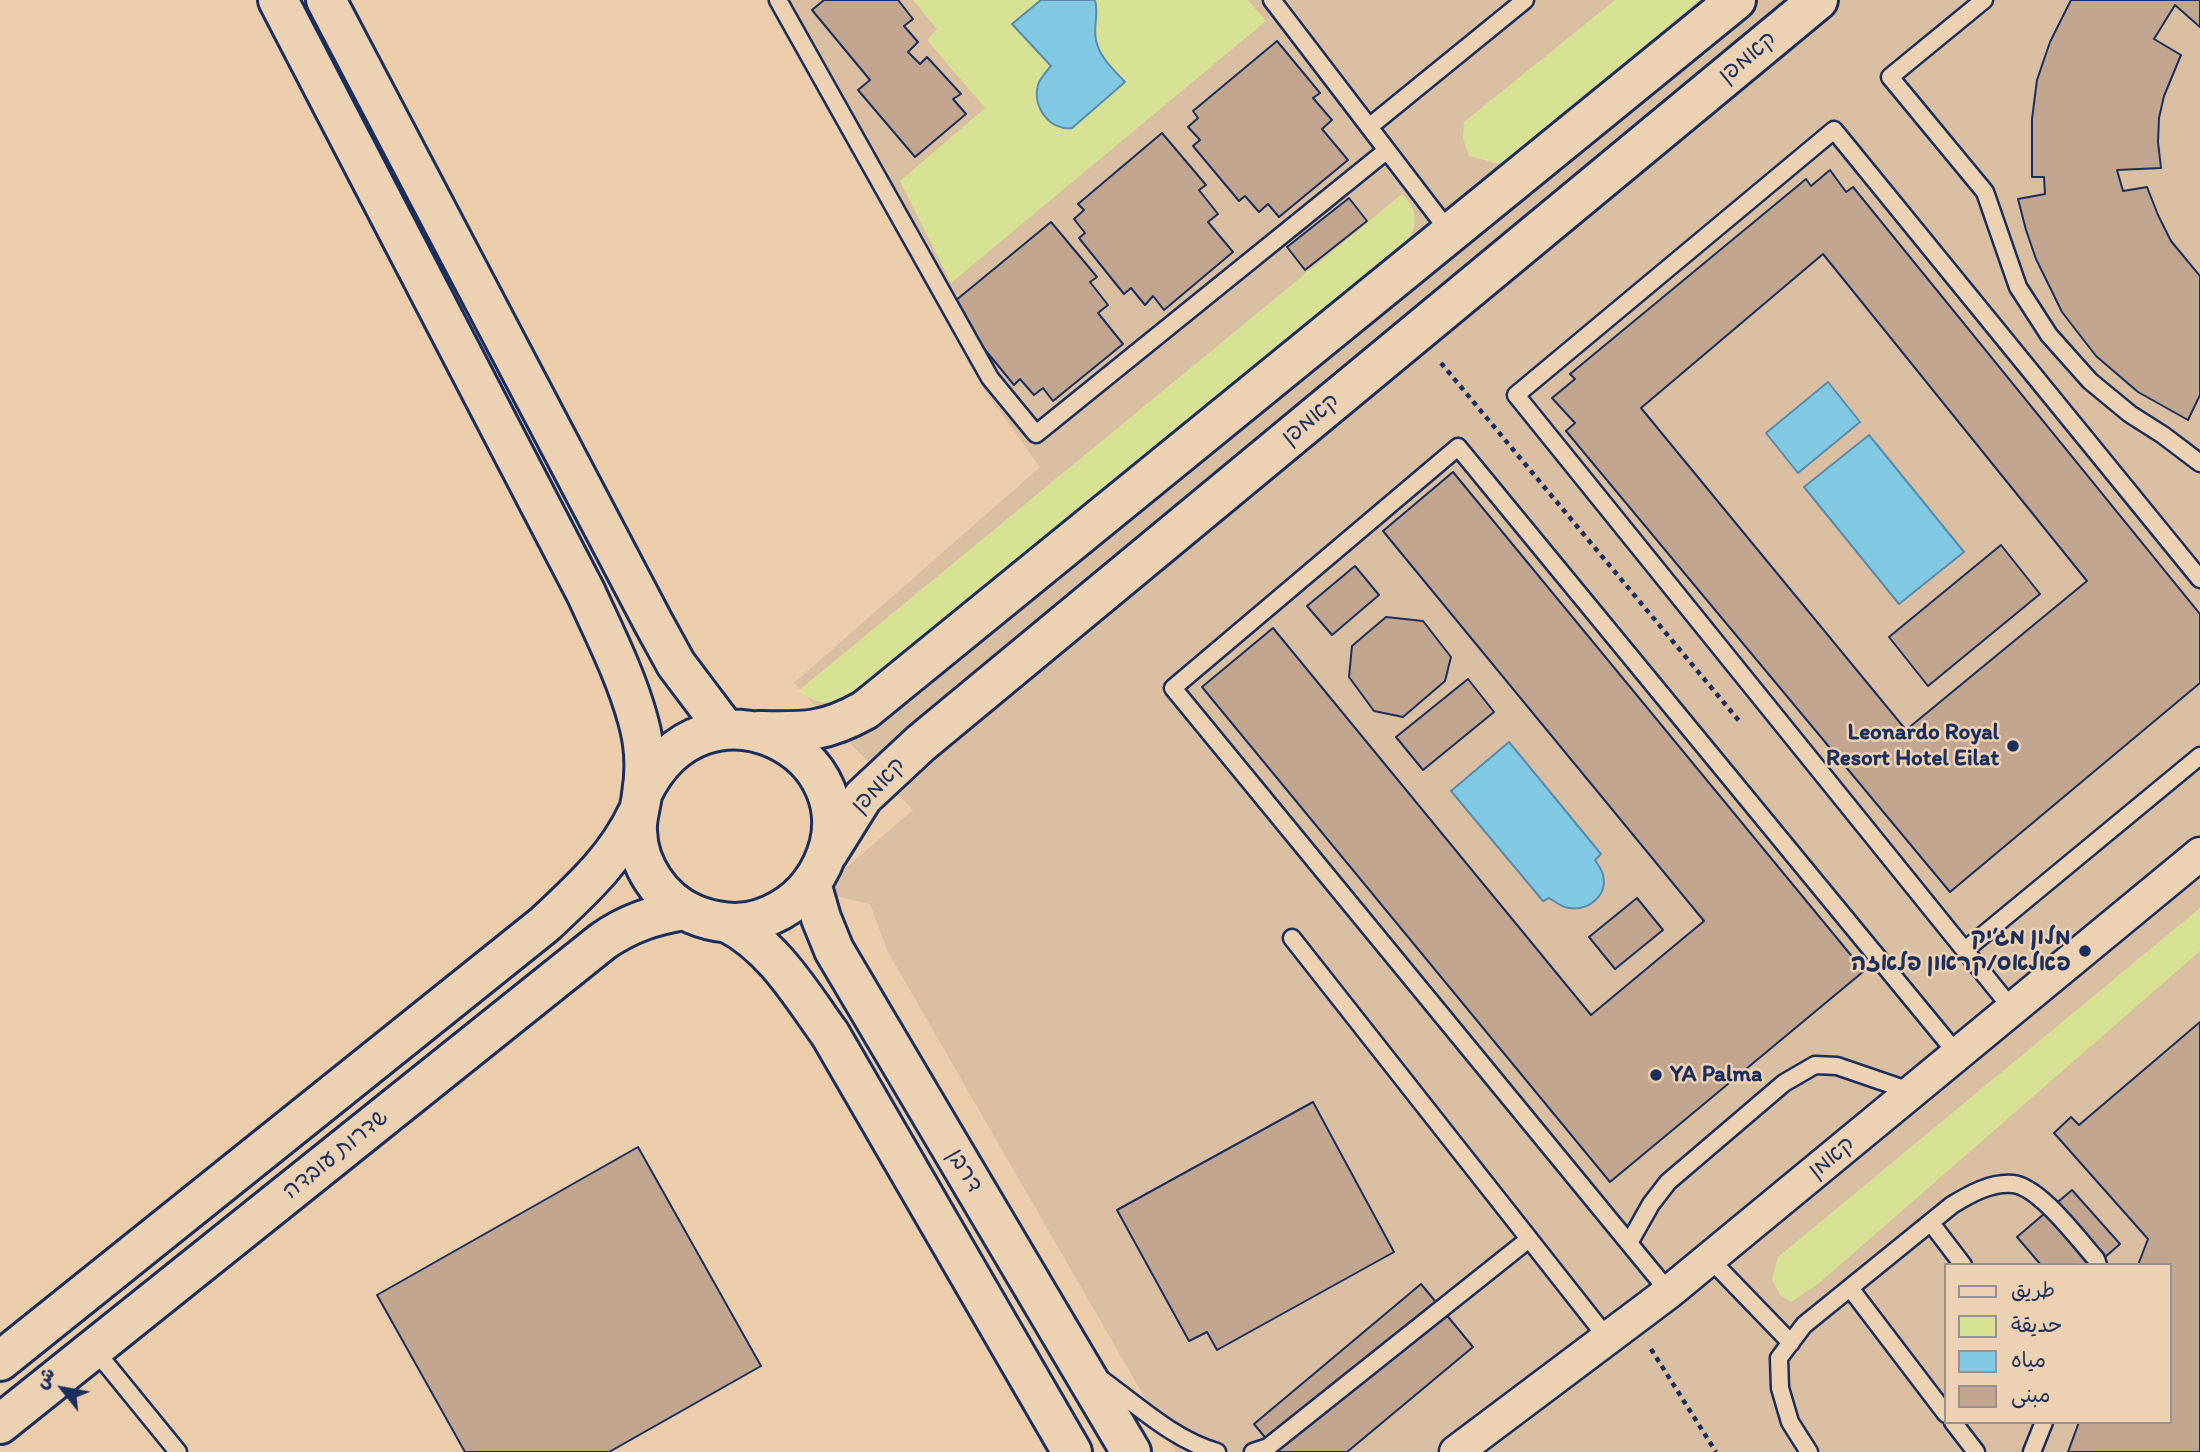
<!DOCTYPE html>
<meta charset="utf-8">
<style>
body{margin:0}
#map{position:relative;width:2200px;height:1452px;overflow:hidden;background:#ebcdac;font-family:Itim,"Playpen Sans Arabic",sans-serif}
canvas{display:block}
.legend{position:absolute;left:1944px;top:1263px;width:228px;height:161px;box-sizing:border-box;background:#ecd1b3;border:2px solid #989091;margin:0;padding:9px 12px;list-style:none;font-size:21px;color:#1b2f5e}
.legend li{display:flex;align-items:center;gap:14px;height:35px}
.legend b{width:35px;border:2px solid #989091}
.north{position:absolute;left:28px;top:1354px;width:70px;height:70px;-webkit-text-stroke:5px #ecd1b3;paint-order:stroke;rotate:301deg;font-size:19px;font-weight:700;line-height:28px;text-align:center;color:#1b2f5e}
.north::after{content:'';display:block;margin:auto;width:24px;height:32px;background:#1b2f5e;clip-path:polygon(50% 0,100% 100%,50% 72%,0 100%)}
</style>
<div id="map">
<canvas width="2200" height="1452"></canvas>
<ul class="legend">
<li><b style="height:9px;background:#ecd1b3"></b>طريق</li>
<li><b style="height:19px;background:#d6e194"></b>حديقة</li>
<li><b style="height:19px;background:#81c8e2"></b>مياه</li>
<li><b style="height:19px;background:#c1a58e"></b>مبنى</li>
</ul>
<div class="north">ش</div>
</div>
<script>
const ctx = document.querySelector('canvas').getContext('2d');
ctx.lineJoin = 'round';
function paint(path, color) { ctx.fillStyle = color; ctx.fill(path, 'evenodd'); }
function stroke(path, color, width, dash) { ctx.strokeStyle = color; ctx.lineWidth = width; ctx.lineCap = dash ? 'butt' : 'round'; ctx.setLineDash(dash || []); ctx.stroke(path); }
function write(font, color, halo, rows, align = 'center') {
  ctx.font = font + ' Itim,"Playpen Sans Hebrew",sans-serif'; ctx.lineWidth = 5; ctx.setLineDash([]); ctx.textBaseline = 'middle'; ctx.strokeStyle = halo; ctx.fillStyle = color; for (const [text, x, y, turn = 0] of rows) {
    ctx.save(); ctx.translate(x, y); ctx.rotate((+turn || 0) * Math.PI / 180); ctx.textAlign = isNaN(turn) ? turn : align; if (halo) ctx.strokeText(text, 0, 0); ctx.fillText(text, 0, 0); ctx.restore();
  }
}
paint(new Path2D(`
 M765,0h1435v1452h-1024l-288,-500 -18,-48 -52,-12 95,-82 -119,-127 246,-216 -57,-79zM1946,1265h224v157h-224z`), '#dabea2');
paint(new Path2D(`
 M913,0h335l18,21 -315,262 -51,-102 85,-73 -58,-68 10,-11z
 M1615,0h84l-186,157 -13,7 -31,-8 -6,-17 1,-17z
 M1402,194c19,17 15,39 -1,56l-534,439c-26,14 -44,21 -69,2z
 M2200,908v43l-382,333 -27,18 -11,-7 -8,-16 6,-22z`), '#d6e194');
const water = new Path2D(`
 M1041,0h54c4,14 -2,26 1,40 3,17 18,30 29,42l-53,46c-22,3 -40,-21 -34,-43 2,-7 8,-13 13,-19l-39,-42z
 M1828,382l32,40 -62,51 -32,-40z
 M1869,435l95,117 -65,52 -95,-117z
 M1509,742l92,112 -6,6c3,5 7,10 8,15 5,21 -15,36 -34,33 -8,-1 -13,-6 -20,-10l-6,3 -92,-110z`);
paint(water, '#81c8e2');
stroke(water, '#588bad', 2);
const building = new Path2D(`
 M824,0h74l15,19 -9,7 14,16 -10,10 12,12 7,-7 34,37 -8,5 13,15 -51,43 -57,-67 12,-10 -58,-70z
 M2071,0h129v27l-25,-22 -21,34 27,16 -17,41 -5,22 -1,24 3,26 -44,2 6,21 24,-4 11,28 13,26 29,35v119l-12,25 -50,-28 -42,-36 -34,-44 -26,-53 -10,-29 -8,-31 27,-5 -1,-17h-12v-58l5,-39 13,-38z
 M1277,41l43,52 -7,5 19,22 -10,9 26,31 -69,57 -11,-13 -9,8 -14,-16 -6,5 -46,-55 7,-6 -12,-13 10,-9 -5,-7z
 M1162,133l44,52 -7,5 19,24 -10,8 25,30 -69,58 -11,-14 -8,9 -14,-17 -7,6 -45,-56 6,-5 -11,-14 10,-9 -6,-6z
 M1830,170l16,22 7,-5 347,427v69l-250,209 -384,-461 9,-8 -23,-25 23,-19 -5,-5 236,-195 5,7zM1823,254l264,327 -181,149 -265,-322z
 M1349,198l18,23 -62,49 -18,-23z
 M1051,222l46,55 -7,5 18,23 -10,8 25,31 -70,57 -10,-13 -9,7 -14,-16 -6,6 -65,-79z
 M1453,472l411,499 -254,211 -408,-495 71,-59 318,387 113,-94 -321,-390z
 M2001,545l39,49 -112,92 -39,-49z
 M1355,566l24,29 -47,40 -25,-29z
 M1386,617l37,4 28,36 -6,24 -42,36 -29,-6 -25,-34 3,-31z
 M1468,679l26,33 -71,58 -27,-33z
 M1637,898l26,32 -48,39 -26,-32z
 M2200,1022v430h-132l11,-30h91v-157h-32l10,-26 -94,-106 17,-16 8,8z
 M1313,1102l81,150 -177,98 -10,-18 -18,9 -72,-131z
 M638,1147l123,219 -152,86h-144l-88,-157z
 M2072,1190l48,54 -24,21h-55l-24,-28z
 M1421,1284l52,63 -126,105h-70l-23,-28z`);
paint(building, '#c1a58e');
stroke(building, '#1b2f5e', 2);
const service = new Path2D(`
 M778,0l212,378 46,56 350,-283
 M1272,0l179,234
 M1984,0l-94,77 95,115 33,95 31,48 41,46 40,33 33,21 37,28
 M1369,127l156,-127
 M1292,938l316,401
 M1965,950l235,-194
 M2013,1010l-497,-615 318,-265 366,449
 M1931,1223l32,42
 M1629,1243l22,-39 17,-22 116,-99 31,-18 22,1 76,26
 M1709,1258l82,85
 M1850,1288l96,126
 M1669,1292l-496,-604 285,-241 500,608
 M94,1349l84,103
 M1101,1379c36,26 73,61 116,73
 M1953,1422l23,30
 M1253,1452l15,-5 261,-208
 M1809,1452l-19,-30 -10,-34 -1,-30 25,-33 148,-120c18,-11 39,-23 61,-21 27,3 65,55 83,75l2,6
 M2032,1452l12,-30`);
const minor = new Path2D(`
 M1456,1452l213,-160 531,-438`);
const tertiary = new Path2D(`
 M278,0l308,593c19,42 40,83 52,127 7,24 8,50 4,74 -1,12 -6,24 -5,37 1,35 24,69 56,83 21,9 46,12 67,5 28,-9 49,-27 62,-54 53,-112 -118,-201 -180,-71
 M326,0l327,622 23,42 49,65
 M759,731c45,1 65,2 106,-21l871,-710
 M828,853l35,-56 58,-54 897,-743
 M811,883l10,35 13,32 297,502
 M728,923c45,23 73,71 102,111l242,418
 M0,1361l545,-437c37,-35 71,-65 93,-112
 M0,1424l603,-483c26,-18 51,-26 81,-31`);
stroke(service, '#1b2f5e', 21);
stroke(minor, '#1b2f5e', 37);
stroke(tertiary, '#1b2f5e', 44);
stroke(new Path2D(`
 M1441,363l299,359
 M1651,1349l65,103`), '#1b2f5e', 4.5, [5, 5]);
stroke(service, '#ecd1b3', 16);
stroke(minor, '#ecd1b3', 32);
stroke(tertiary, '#ecd1b3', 38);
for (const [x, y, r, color] of [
 [2013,746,7,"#1b2f5e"],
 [2085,951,7,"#1b2f5e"],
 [1656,1075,7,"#1b2f5e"]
]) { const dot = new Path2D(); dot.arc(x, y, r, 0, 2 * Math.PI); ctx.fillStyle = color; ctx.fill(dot); stroke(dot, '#ecd1b3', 2.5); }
write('23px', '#1b2f5e', '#ecd1b3', [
 ["קאמפן",1748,58,-40],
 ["קאמפן",1311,420,-40],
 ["קאמפן",879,786,-47],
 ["שדרות עובדה",336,1155,-39],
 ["קאמן",1832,1158,-39],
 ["דרבן",964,1171,59]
]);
write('bold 23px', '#1b2f5e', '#ecd1b3', [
 ["Leonardo Royal",1999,733],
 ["Resort Hotel Eilat",1999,759],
 ["מלון מג׳יק",2071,938],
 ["פאלאס/קראון פלאזה",2071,964],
 ["YA Palma",1670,1075,"left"]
], 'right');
</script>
